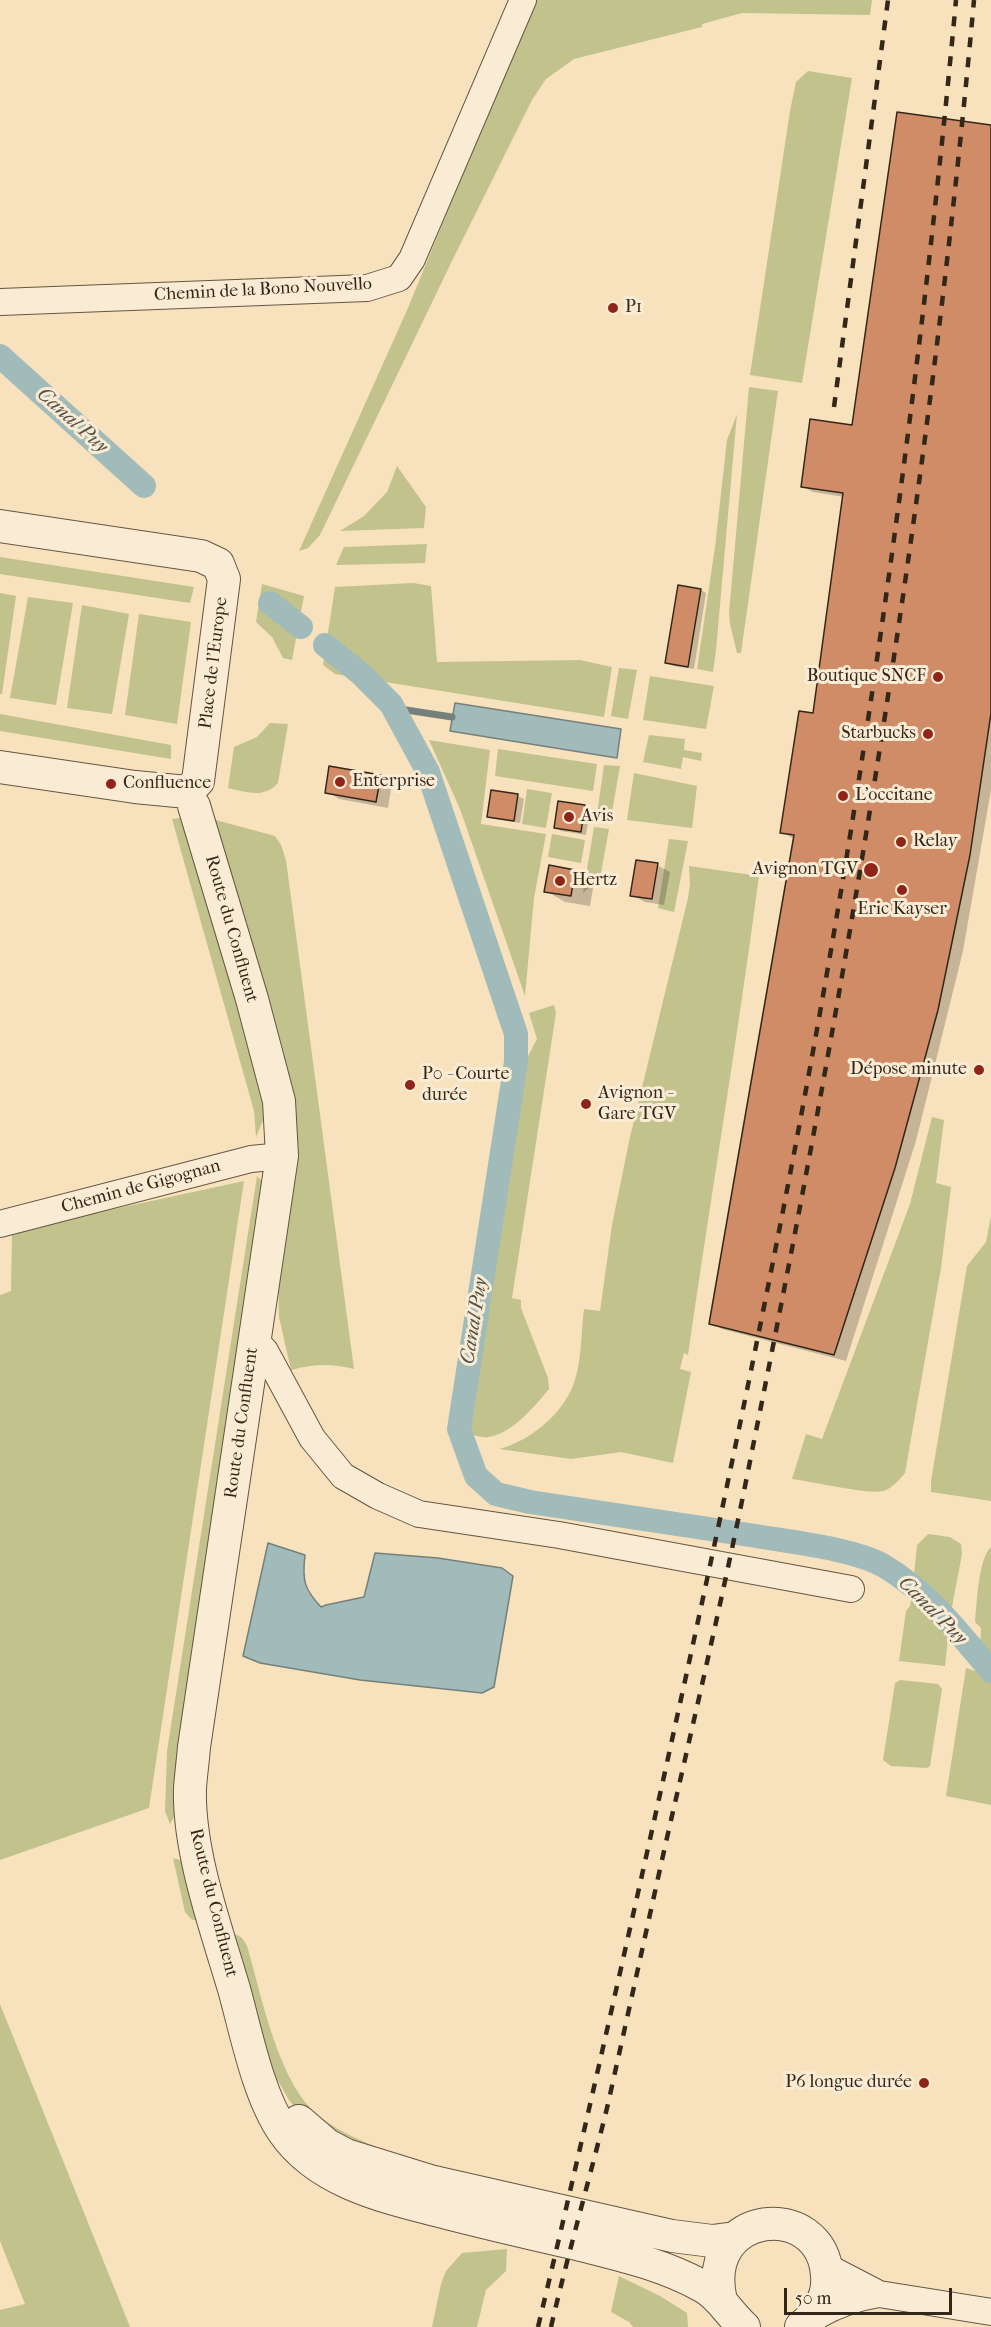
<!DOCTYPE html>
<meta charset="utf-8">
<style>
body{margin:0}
#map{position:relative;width:991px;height:2327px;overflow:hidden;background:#f7e2bd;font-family:"IM FELL French Canon",serif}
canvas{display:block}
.scale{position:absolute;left:784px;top:2288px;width:168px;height:27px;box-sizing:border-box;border:3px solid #332719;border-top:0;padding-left:8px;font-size:18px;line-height:21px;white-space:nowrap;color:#332719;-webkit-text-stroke:4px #faecd4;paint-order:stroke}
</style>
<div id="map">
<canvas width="991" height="2327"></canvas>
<div class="scale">50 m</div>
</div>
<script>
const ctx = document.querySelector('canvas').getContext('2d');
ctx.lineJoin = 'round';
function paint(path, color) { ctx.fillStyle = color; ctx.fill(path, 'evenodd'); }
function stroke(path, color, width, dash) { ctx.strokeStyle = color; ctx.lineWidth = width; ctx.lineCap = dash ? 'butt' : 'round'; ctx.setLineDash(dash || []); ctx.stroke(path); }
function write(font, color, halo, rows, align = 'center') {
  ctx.font = font + ' "IM FELL French Canon",serif'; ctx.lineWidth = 6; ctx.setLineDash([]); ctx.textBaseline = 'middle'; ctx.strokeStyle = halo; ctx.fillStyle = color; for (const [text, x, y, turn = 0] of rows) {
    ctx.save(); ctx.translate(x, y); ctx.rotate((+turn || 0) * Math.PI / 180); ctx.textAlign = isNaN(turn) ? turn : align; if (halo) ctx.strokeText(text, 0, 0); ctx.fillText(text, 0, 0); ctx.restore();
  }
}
paint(new Path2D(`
 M534,0h338l-2,15 -128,-2 -40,11v3l-128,32 -28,20 -14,21 -81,163 -131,272 -12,13 -9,3 109,-243z
 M808,71l44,7 -50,305 -52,-8 40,-264 6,-29z
 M749,387l29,4 -37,262h-4l-7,-29 -1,-11z
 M737,414l-21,236 -3,22 -16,-3 18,-122 12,-107z
 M397,466l29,41 -2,21 -84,3 24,-15 23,-24z
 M427,544l-2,19 -89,2 8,-18z
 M0,557l194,30 -4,16 -190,-29z
 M413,583l18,3 6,76 143,-2 32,7 -8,50 -269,-43 -12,-9 12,-78z
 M262,584l42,12 -12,64 -9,-2 -11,-21 -16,-15z
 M0,593l16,3 -14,98h-2z
 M28,597l45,6 -17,102 -46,-7z
 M82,605l47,9 -17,100 -45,-6z
 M139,614l52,8 -14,102 -52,-9z
 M619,668l18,2 -9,49 -17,-3z
 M650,676l64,10 -8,43 -63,-9z
 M0,714l171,31v14l-171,-28z
 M270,723l18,1 -10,59c-14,16 -32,9 -50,5l6,-41 23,-10z
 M649,735l36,4 -1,11 18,3 -1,8 -18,-4 -2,12 -38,-7z
 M429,740l61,10 -9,74 65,10 -12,64 -9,98 -65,-187z
 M498,749l99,15 -4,27 -98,-15z
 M604,765l16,1 -9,52 -14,-4z
 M634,773l63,13 -5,42 -65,-8z
 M527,789l25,4 -6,35 -24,-4z
 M180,818l5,5 6,14 76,274 -11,26 -2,-26 -82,-292z
 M212,819l63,17 6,9 5,15 68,509c-23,-6 -40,-5 -63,1l-12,-53 -1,-43 14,-110z
 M594,827l15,2 -9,49 -17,15z
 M552,834l33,6 -4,23 -33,-6z
 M669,839l19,2 -14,71 -16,-4z
 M689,866l70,10c-21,160 -48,319 -71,479l-4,-2 -4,16 11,3 -18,91 -52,-11 -50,7 -72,-10c31,-8 64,-35 75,-66 8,-23 7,-51 10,-74l16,2 12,-86 18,-88 58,-239 2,-14z
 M554,1005l2,8 -44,285 9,2v8l27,70 1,11c-14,17 -37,45 -61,48 -6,1 -14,-2 -19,-3l58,-376 10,-19 -8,-26z
 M932,1117l12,3 -8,63 15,4 -10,81 -36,205c-6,7 -12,15 -22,18 -14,4 -73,-10 -91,-12l14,-45 16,5 88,-235z
 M257,1176l5,5 3,10 -89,622 -6,11 -5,-13 2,-60z
 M244,1181l-95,627 -149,52v-565l11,-4 1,-60z
 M991,1216v285l-60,-9v-11l36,-215 19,-24z
 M928,1534l22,3 11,7 1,10 -11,58 -37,-37 3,-30z
 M991,1547v116l-11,-14 1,-21 -6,-6c2,-18 3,-63 16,-75z
 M913,1592l36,39 -4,35 -46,-5 7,-50 4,-5z
 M977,1656l14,17v132l-45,-9 20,-128 9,3z
 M900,1680l38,4 4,5 -12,77 -3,2 -36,-2 -8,-6 12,-77z
 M173,1858l10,3 17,61 -9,-3 -6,-7z
 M230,1934c10,0 13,4 17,12 15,50 31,138 73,171 20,15 42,24 65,34 19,9 38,19 57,29l-135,-58 -18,-22 -15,-26z
 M0,2004l130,323h-130v-17l25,-6 -25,-63z
 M507,2249l-1,22 -20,19 -9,37h-45l9,-43 5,-13 16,-18z
 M619,2276l41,20 27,17 1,14h-55l-4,-5 -18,-10z`), '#c2c28d');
const water = new Path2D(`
 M455,703l166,26 -4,29 -167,-27z
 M268,1543l37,12c-3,25 -1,34 16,52l5,-2 38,-8 11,-44 63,5 64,10 11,8 -19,111 -12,6 -122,-13 -100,-17 -17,-7z`);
paint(water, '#a1bbbb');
stroke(water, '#75807a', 1.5);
paint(new Path2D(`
 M991,126v664l-28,161 -47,190 -70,220 -124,-32 -11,-6 83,-484 -12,-7 32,-118 30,-217 -31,-5 -11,-6 51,-59z
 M701,590l5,3 -12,76 -21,-3 -6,-4z
 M380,776l12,7 -4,25 -49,-9 -12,-7z
 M518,796l6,3 -4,24 -25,-4 -6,-3z
 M585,807l5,3 -4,25 -25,-4 -6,-4z
 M657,865l13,7 -6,33 -19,-3 -13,-7z
 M575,871l19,11 -4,24 -25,-4 -19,-11z`), '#0003');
stroke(new Path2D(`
 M393,708l59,9`), '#75807a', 7);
stroke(new Path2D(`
 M0,356l144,130
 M270,603l31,24
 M325,645l36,29 30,30 37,68 88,262v28l-57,367 17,47 20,18 34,8c76,11 151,23 226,34 34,6 99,13 128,30 44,26 75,67 107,105`), '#a1bbbb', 24);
const building = new Path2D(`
 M897,112l94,13v588l-21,142 -32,155 -43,158 -61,187 -125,-31 85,-489 -14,-2 19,-122 14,2 30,-220 -42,-6 9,-68 42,6z
 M678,585l23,4 -13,78 -23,-4z
 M329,766l52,9 -5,27 -51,-9z
 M491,790l27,4 -4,27 -27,-4z
 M558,801l27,4 -4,27 -27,-4z
 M636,860l22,3 -6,36 -22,-3z
 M549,865l26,5 -4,26 -27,-4z`);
paint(building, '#cf8c66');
stroke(building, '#332719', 1.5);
const minor = new Path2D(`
 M0,302l367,-14 32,-10 13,-19 111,-259
 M0,1224l251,-65 31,-3
 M255,1340l10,11 47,87 31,38 35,20 41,18 140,21 292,54
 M827,2267l52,27 112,18
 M813,2318c22,-13 41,-20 66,-24`);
const tertiary = new Path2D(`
 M0,526l201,30 17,8 6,15 -26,202 -11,11 -52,-5 -135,-20
 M194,806l58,193 27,102 3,55 -88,591c-1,13 -3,27 -4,41 -2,63 26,140 44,201 12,43 24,106 49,142 36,53 106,67 164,82 43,11 86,21 130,31 43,11 85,20 125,42 18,9 27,28 42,41
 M299,2121l28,24 19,10 84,26 242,55 40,5 23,-3
 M721,2301c-22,-93 102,-103 106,-25 2,22 -9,38 -26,51`);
stroke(minor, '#645642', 28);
stroke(tertiary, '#645642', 34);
stroke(minor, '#faecd4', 26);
stroke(tertiary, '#faecd4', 32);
stroke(new Path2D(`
 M834,407l54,-407
 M538,2327c36,-150 70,-301 104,-452 81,-363 160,-728 217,-1096 40,-259 73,-519 97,-779
 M551,2327c17,-73 38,-146 56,-219 21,-93 41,-186 62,-279 29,-127 59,-255 84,-383 97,-478 177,-960 221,-1446`), '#332719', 4.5, [10, 10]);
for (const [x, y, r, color] of [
 [613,308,6,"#8f2418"],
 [938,677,6,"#8f2418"],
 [928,734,6,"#8f2418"],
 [340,782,6,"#8f2418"],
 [111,784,6,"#8f2418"],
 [843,796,6,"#8f2418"],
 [569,817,6,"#8f2418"],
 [901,842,6,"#8f2418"],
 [871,870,8,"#8f2418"],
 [560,881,6,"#8f2418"],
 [902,890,6,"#8f2418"],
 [979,1070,6,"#8f2418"],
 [410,1085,6,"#8f2418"],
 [586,1104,6,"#8f2418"],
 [924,2083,6,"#8f2418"]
]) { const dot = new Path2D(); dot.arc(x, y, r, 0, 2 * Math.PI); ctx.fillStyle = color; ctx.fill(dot); stroke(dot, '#faecd4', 2); }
write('18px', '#332719', '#faecd4', [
 ["Chemin de la Bono Nouvello",263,290,-3],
 ["Place de l'Europe",214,663,-83],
 ["Route du Confluent",231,929,74],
 ["Chemin de Gigognan",141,1187,-15],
 ["Route du Confluent",242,1423,-82],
 ["Route du Confluent",213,1903,76]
]);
write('18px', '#332719', '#faecd4', [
 ["P1",625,308],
 ["Boutique SNCF",926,677,"right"],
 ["Starbucks",916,734,"right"],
 ["Enterprise",352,782],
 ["Confluence",123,784],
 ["L'occitane",855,796],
 ["Avis",581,817],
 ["Relay",913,842],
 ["Avignon TGV",858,870,"right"],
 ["Hertz",572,881],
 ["Eric Kayser",902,910,"center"],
 ["Dépose minute",967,1070,"right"],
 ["P0 - Courte",422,1075],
 ["durée",422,1096],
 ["Avignon -",598,1094],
 ["Gare TGV",598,1115],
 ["P6 longue durée",912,2083,"right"]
], 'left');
write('italic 20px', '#54534a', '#faecd4', [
 ["Canal Puy",72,421,42],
 ["Canal Puy",475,1321,-81],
 ["Canal Puy",932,1611,45]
]);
</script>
